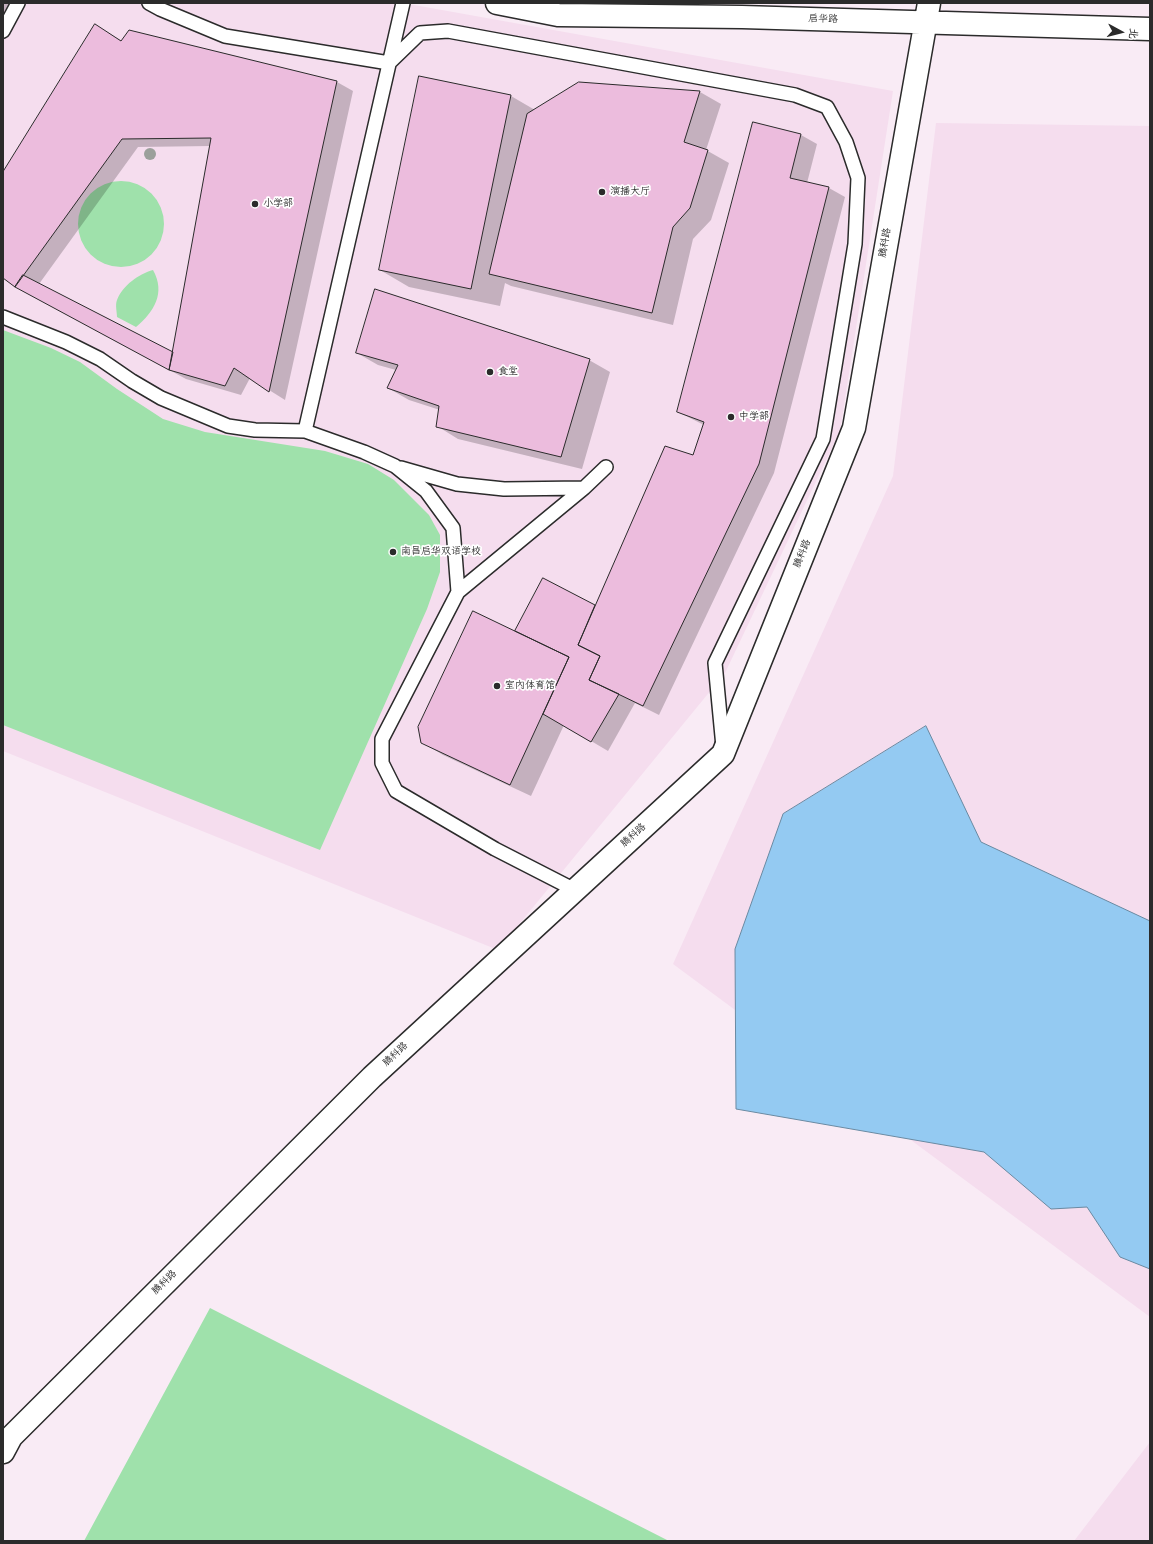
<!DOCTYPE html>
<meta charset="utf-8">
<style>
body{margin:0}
#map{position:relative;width:1153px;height:1544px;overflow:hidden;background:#f9ebf5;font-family:Kalam,"LXGW WenKai TC",sans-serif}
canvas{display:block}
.frame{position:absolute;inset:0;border:4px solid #2b2b2b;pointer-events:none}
.north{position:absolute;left:1101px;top:12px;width:40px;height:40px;-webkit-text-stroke:3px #fff;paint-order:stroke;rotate:97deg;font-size:11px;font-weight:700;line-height:16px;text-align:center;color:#2b2b2b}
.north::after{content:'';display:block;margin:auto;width:14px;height:18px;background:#2b2b2b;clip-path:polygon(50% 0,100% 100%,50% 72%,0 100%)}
</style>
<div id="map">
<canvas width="1153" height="1544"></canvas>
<div class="frame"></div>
<div class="north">北</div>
</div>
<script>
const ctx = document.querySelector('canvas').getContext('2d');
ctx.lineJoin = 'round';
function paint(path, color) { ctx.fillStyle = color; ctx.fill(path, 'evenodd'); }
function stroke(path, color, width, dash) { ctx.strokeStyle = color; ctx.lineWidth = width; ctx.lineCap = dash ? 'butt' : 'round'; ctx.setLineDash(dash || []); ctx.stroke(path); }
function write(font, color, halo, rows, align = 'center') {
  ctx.font = font + ' Kalam,"LXGW WenKai TC",sans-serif'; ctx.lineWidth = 3.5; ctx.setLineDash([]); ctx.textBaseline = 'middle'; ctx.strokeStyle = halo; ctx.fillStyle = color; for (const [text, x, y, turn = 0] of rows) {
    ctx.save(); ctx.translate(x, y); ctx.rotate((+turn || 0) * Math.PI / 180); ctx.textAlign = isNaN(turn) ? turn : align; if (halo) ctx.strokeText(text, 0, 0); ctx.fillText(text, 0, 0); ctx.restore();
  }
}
paint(new Path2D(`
 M3,3h400l490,88 -53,340 -115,242 -227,277 -495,-199z
 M936,123l214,3v1191l-477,-353 220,-488z
 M1150,1442v99h-76z`), '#f5ddee');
paint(new Path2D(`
 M78 224a43 43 0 1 1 86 0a43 43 0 1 1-86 0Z
 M153,270c13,23 1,42 -17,57l-19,-10c0,-5 -2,-12 0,-17 6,-15 22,-26 36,-30z
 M3,330l48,18 29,14 37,27 46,30 42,13 120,19 43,13 26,16 35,35 11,20v37l-13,37 -107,241 -317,-125z
 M210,1308l459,233h-585z`), '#9fe1ab');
const water = new Path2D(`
 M926,726l55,116 169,79v348l-30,-12 -33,-50 -36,2 -67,-57 -248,-43 -1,-160 48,-135z`);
paint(water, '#94caf2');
stroke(water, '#6a8aa2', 1);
paint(new Path2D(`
 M3,3h15l-15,27z
 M95,25l27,16 215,41 16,9 -68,309 -35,-22 -9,17 -55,-16 -155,-84 -28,-18v-103zM211,146l-38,208 -134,-70 99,-137z
 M420,77l91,19 24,14 44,-27 121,9 21,12 -15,46 23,13 -18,57 -18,19 -20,86 -162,-39 -6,-3 -5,23 -91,-19 -29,-17z
 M801,135l16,9 -10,39 22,5 16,9 -71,276 -115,242 -24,-12 -27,48 -44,-26 -33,71 -88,-41 -21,-13 93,-109 29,-54 52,28 98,-151 10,-31 -26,-13z
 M357,353l232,7 21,12 -28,97 -124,-30 -21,-13 3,-16 -31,-10 -21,-12 8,-18 -18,-5z`), '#0003');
const building = new Path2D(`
 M95,24l26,17 8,-11 208,51 -68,311 -35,-24 -9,18 -56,-16 42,-232 -89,1 -107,148 -12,-9v-106z
 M419,76l92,19 -40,194 -92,-19z
 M579,82l121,9 -16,51 24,8 -18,58 -17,19 -21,86 -163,-39 38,-160z
 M753,122l48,12 -11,44 39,9 -70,277 -116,242 -54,-26 11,-24 -22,-11 87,-199 28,9 11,-33 -27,-10z
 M23,275l150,77 -4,18 -154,-83z
 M375,289l215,70 -29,98 -125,-30 3,-21 -52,-18 11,-23 -42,-12z
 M543,578l52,27 -17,40 22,11 -11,24 30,14 -28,48 -48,-28 26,-57 -54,-26z
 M473,611l96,46 -59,128 -89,-42 -3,-16z`);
paint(building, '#ecbcdd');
stroke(building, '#2b2b2b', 1);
const service = new Path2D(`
 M149,3l11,6 65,27 164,27 31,-30 28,-2 347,64 32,12 19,35 12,36 -3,66 -32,195 -108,224 8,84
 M403,3l-98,428 59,21 31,14 31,25 27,37 5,64
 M3,31l15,-28
 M3,317l63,25 34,17 32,22 29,17 67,28 27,4 50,1
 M401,468l56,16 47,5 80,-1
 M575,890l-80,-41 -99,-58 -14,-28v-24l76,-147 126,-104 22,-21`);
const tertiary = new Path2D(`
 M497,3l61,12 184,2 408,12
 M3,1452l8,-15 361,-360 351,-323 131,-326 75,-425`);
stroke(service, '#2b2b2b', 16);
stroke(tertiary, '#2b2b2b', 25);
stroke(service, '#fff', 13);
stroke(tertiary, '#fff', 22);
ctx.fillStyle = '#9ba09b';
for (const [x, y] of [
 [150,154]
]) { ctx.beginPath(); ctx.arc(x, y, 6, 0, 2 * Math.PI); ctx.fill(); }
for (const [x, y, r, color] of [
 [602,192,4,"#2b2b2b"],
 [255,204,4,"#2b2b2b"],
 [490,372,4,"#2b2b2b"],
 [731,417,4,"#2b2b2b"],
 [393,552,4,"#2b2b2b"],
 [497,686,4,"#2b2b2b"]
]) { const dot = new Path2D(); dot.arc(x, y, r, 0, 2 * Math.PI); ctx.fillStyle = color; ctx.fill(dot); stroke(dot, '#fff', 1.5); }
write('10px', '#2b2b2b', '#fff', [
 ["启华路",823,20,2],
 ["腾科路",886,243,-80],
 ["腾科路",803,554,-68],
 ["腾科路",634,836,-42],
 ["腾科路",396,1055,-43],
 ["腾科路",165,1283,-45]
]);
write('10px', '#2b2b2b', '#fff', [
 ["演播大厅",610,192],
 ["小学部",263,204],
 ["食堂",498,372],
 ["中学部",739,417],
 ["南昌启华双语学校",401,552],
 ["室内体育馆",505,686]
], 'left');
</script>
